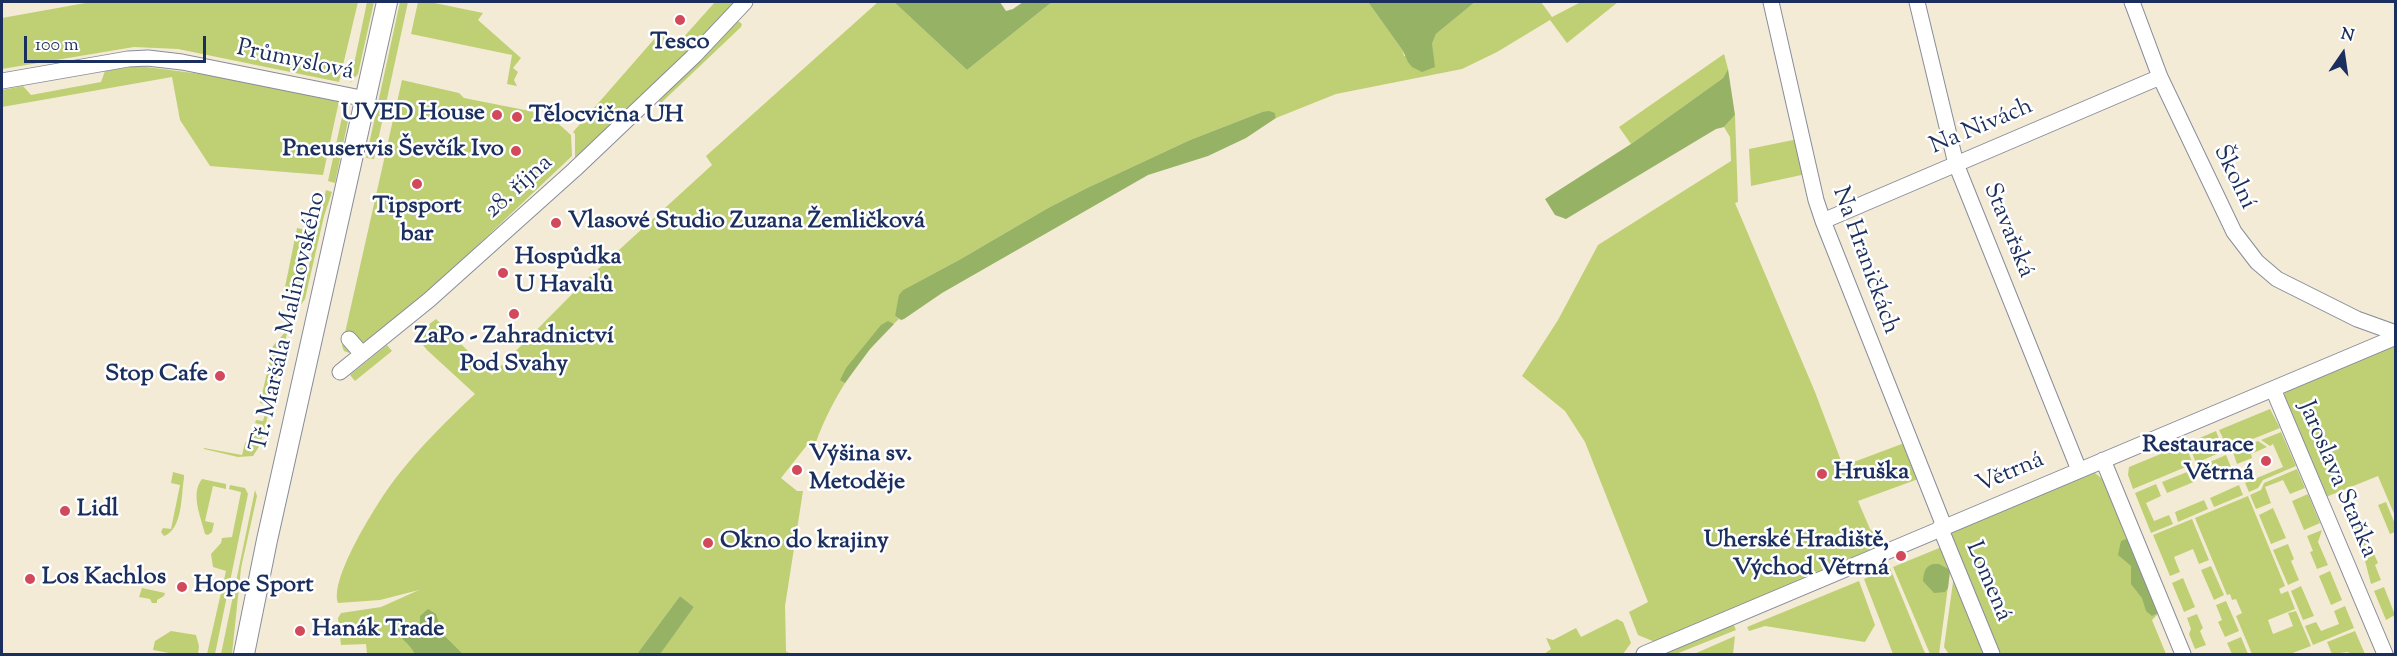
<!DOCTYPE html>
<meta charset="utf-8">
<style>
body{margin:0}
#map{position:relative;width:2397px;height:656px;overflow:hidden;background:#f4ebd6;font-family:"Sorts Mill Goudy",serif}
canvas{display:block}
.frame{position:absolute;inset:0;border:3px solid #1b2f5e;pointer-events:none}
.north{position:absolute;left:2313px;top:24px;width:60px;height:60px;-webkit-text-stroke:4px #fff;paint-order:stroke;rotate:13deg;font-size:16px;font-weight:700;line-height:24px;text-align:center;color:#1b2f5e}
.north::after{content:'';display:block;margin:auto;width:21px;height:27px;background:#1b2f5e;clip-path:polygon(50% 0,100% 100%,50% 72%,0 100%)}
.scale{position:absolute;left:24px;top:36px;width:182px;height:27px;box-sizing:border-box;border:3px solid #1b2f5e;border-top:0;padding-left:8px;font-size:18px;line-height:21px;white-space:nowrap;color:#1b2f5e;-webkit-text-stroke:4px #fff;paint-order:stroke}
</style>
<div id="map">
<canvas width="2397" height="656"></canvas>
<div class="frame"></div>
<div class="north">N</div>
<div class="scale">100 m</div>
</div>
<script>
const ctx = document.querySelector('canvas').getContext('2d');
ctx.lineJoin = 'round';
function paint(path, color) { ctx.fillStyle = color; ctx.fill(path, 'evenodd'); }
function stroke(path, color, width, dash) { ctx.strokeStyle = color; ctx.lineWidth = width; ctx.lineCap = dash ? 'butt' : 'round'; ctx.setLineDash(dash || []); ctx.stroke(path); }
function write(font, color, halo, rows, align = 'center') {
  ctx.font = font + ' "Sorts Mill Goudy",serif'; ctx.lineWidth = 5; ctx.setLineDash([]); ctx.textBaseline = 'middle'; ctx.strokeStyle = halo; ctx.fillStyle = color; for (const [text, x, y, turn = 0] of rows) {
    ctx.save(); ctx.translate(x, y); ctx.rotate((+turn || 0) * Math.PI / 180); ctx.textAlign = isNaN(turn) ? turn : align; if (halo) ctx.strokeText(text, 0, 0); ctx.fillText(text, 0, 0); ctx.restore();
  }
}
paint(new Path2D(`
 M91,2h267l-19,80 -161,-33 -44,-2 -132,22v-51z
 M367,2h7l-16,72 -8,9z
 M400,2h8l-34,157 -8,-1z
 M418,2h12l53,11 -5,7 43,38 -8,10 5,4 -4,8 3,6 -10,-2 5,-29 -101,-21z
 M715,2h21l-44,46 -10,-9z
 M878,2h16l73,68 85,-68h316l35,49 1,5 28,-1v-11l4,-10 39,-32h66l11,15 29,-15h37l-51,41 -17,-23 -53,32 -35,17 -126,25 -60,24 -1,-5 -13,-1 -72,28 -103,48 -39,20 -89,52 -56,30 -8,26 4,3c-38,35 -65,75 -83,123l-5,-2 -30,38 16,13h6l-18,115 1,45 5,3h-4l-1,-3v3h-127l35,-47 -14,-11 -43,58h-174l-21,-21 4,21h-79l-1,-10 -25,1 -3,-27 3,-5 40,-6 38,-17 -39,10 -42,3c-9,-25 41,-103 57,-124 24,-31 52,-59 80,-85l-48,-44 -12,-15 21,-16 56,56 93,-94 127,-116 -6,-9z
 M738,21l4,3 -1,3 -80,76 -2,-2z
 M663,29l25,23 -113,108v-26l-2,-2z
 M1724,54l4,15 -5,9 -92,66 -12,-17z
 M139,66l62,8 138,27 -16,74 -113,-9 -30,-46 -8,-43 -170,30v-17l21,-4 8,9 70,-13 4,-11z
 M402,80l57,13 5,5 71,14 13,11 4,-5 19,17 1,21 -150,142 -55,43 -18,7v5l-5,-2 -2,-5z
 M344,108l4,13 -13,62 -7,-2z
 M1735,115l3,87 -3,1 80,189 28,74 64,-24 14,36 -63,23 12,28 16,14 -231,99 -17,-7 -9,-23 19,-10 -63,-160 -20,-31 -43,-35 36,-56 40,-75 133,-84 -1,-24 -6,-10z
 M1798,139l8,35 -55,12 -2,-37z
 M326,190l6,2 -8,24 -19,83 -5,7z
 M297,228l14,3 -14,65 -13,-4z
 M288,329l-15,64 -3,-1v13l-10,-2 13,-57z
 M2395,335v181l-17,-40 -52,21 -43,-99 3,-10z
 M387,345l5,6 -37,30 -5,-6z
 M267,407l3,1 -10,37 -7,11 -15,1 -34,-8v-1l38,7 3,-12 8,-9 1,-6 8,2 1,-5 -8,-2 1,-3 7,1z
 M2270,409l10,19 -52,21 -9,-19z
 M2216,431l8,20 -28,12 -8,-20z
 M2281,432l15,34 -33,14 -5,8 -9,4 -4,-9 38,-16 -10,-23 -3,2 -9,-6z
 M2258,441l9,6 -16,7 1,4 -15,6 -4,-12z
 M2185,444l8,20 -60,25 -5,-14 1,-8z
 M2226,455l5,12 -29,12 -4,-12z
 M2297,469l8,19 -15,6 -7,-14 -18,7 6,16 -15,6 -6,-14 11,-5 3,-7z
 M2192,470l4,11 -29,12 -5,-11z
 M173,472l11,3v3c-3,17 -1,51 -20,58l-3,-4 2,-4 8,1 9,-44 -9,-2z
 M2090,472l5,1 10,8 55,131 -8,8 14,34h-172l-46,-123z
 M202,479l24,5v5l-13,-3 -8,35 9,2 -2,9 -4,3 -3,-1c-4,-17 -15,-40 -3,-55z
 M2156,484l5,12 -15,7 8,18 15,-6 4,9 -22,9 -16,-40z
 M230,485l15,3 3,6 -33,160h-8l19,-83 -13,-4 -2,-13 10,-11 1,-5 10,-1 9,-45 -12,-3z
 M2239,485l4,10 -29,12 -4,-9z
 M255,490l2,6 -16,72 -9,86h-11z
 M2308,494l12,29 -16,7 -12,-29z
 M2248,496l37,90 -6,3 2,5 7,-3 7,18 -27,11 5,14 20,-8 -5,-13 8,-2 15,35 -21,8h-38l-16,-38 6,-3 -6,-14 -4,1 -2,-6 -3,1 -30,-72 -2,-5z
 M2204,500l4,9 -30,13 -3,-10z
 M2386,502l9,22v8l-5,2 -12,-29z
 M2273,508l13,30 -15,6 -12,-29z
 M2358,514l12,29 -10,4 -12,-29z
 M2192,519l17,41 -10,4 -6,-15 -19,8 6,15 -10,4 -17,-41z
 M2322,530l-4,12 10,23 -11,4 -7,-17 3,-1 -6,-15z
 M2288,544l6,15 -3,2 8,19 -11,5 -15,-35z
 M1944,546l7,18 -12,90h-9l-37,-87z
 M2372,549l6,14 -3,2 6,15 -10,4 -8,-31z
 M2211,566l13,29 -10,5 -13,-30z
 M1890,568l34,83 2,3h-33l-29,-75z
 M2330,571l12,29 -11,5 -12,-29z
 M1954,575l32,79h-37l-5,-7z
 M2183,578l12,29 -11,5 -12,-29z
 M1859,581l16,44 -10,17 -100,-16 -16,5 -2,-4z
 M2301,586l13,30 -11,4 -12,-29z
 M2384,587l11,28 -9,5 -12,-29z
 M142,588l23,5 -1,3 -7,4v3h-5l-2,-4 -11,-2z
 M2226,601l13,30 -14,6 -7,-15 4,-2 -6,-15z
 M2345,606l9,22 -41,17 -8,-19 11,-4 5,9 18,-7 -5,-13z
 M2197,614l6,14 -3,3 6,14 -11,4 -6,-15 2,-5 -4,-11z
 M1617,619l6,3 8,21 -8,11h-79l7,-5 -5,-11 7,2 23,-12 5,9z
 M1733,623l3,7 -60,24h-18z
 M171,631l25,4 3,11 -1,8h-24l-21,-4 2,-9z
 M2355,631l10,23h-15l-2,-2 -16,2 -5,-12z
 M1735,636l-2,18h-39z
 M2241,637l7,17h-16l-5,-11z`), '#bed073');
paint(new Path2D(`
 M894,2h106l6,9 7,-2 10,-7h29l-85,68z
 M1368,2h107l-39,32 -4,10 3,23 -13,5 -10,-5 -4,-5 -5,-11z
 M1728,69l7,46 -11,12 -8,2 -150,90 -11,-4 -10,-16 86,-55 92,-66z
 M1269,111l6,2 1,5 -30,20 -38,18 -60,19 -206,118 -38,26 -3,1 -6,-4 4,-21 4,-5 56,-30 89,-52 39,-20 103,-48 72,-28z
 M888,321l6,3 -24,25 -25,34 -5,-3 6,-12 35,-43z
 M2126,539l6,7 28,66 -8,4 -6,-5 -4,-13 -11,-14v-18l-13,-11 3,-14z
 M1933,564h6l11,6 -2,18 -3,4 -11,1 -11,-12c1,-8 1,-14 10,-17z
 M680,596l14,11 -34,47h-23z
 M428,609l8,5 6,19 21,21h-48c-6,-12 -16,-15 -21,-28l3,-4 11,2 5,4 7,-4v-8z`), '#96b265');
const minor = new Path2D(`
 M1771,2l45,198 7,21 121,305
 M1917,2l39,162 123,306
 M2132,2l28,75 74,155 23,30 20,17 80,40 39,14
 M2,81l126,-22 20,-1 34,4 184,37
 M1823,221l337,-144
 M349,339l13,15
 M340,372l89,-72 145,-130 121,-115 50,-53
 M2273,389l112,265
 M2103,460l80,194
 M1940,527l52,127
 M1644,654l752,-317`);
const major = new Path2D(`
 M244,654l23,-114 120,-538`);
stroke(minor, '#888d9a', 17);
stroke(major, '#888d9a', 22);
stroke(minor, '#fff', 15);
stroke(major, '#fff', 20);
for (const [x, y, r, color] of [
 [680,20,6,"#d1495b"],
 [497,115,6,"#d1495b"],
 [517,117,6,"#d1495b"],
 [516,151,6,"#d1495b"],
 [417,184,6,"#d1495b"],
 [556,223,6,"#d1495b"],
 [503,273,6,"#d1495b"],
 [514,314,6,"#d1495b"],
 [220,376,6,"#d1495b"],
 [2266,461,6,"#d1495b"],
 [797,470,6,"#d1495b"],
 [1822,474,6,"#d1495b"],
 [65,511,6,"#d1495b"],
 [708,543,6,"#d1495b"],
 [1901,556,6,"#d1495b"],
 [30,579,6,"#d1495b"],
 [182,587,6,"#d1495b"],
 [300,631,6,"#d1495b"]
]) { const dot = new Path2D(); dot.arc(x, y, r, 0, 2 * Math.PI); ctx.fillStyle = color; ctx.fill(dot); stroke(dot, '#fff', 2); }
write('bold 24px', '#1b2f5e', '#fff', [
 ["Tesco",680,44,"center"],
 ["UVED House",485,115,"right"],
 ["Tělocvična UH",529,117],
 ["Pneuservis Ševčík Ivo",504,151,"right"],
 ["Tipsport",417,208,"center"],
 ["bar",417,236,"center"],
 ["Vlasové Studio Zuzana Žemličková",568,223],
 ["Hospůdka",515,259],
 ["U Havalů",515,287],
 ["ZaPo - Zahradnictví",514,338,"center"],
 ["Pod Svahy",514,366,"center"],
 ["Stop Cafe",208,376,"right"],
 ["Restaurace",2254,447,"right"],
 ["Větrná",2254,475,"right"],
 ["Výšina sv.",809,456],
 ["Metoděje",809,484],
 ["Hruška",1834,474],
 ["Lidl",77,511],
 ["Uherské Hradiště,",1889,542,"right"],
 ["Východ Větrná",1889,570,"right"],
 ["Okno do krajiny",720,543],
 ["Los Kachlos",42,579],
 ["Hope Sport",194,587],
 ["Hanák Trade",312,631]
], 'left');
write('24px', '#1b2f5e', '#fff', [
 ["Průmyslová",295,62,12],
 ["Na Nivách",1982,128,-23],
 ["Školní",2233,178,64],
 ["28. října",520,188,-42],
 ["Stavařská",2007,231,68],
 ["Na Hraničkách",1864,261,70],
 ["Tř. Maršála Malinovského",290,322,-77],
 ["Větrná",2011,474,-23],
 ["Jaroslava Staňka",2336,480,67],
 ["Lomená",1987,582,67]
]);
</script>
